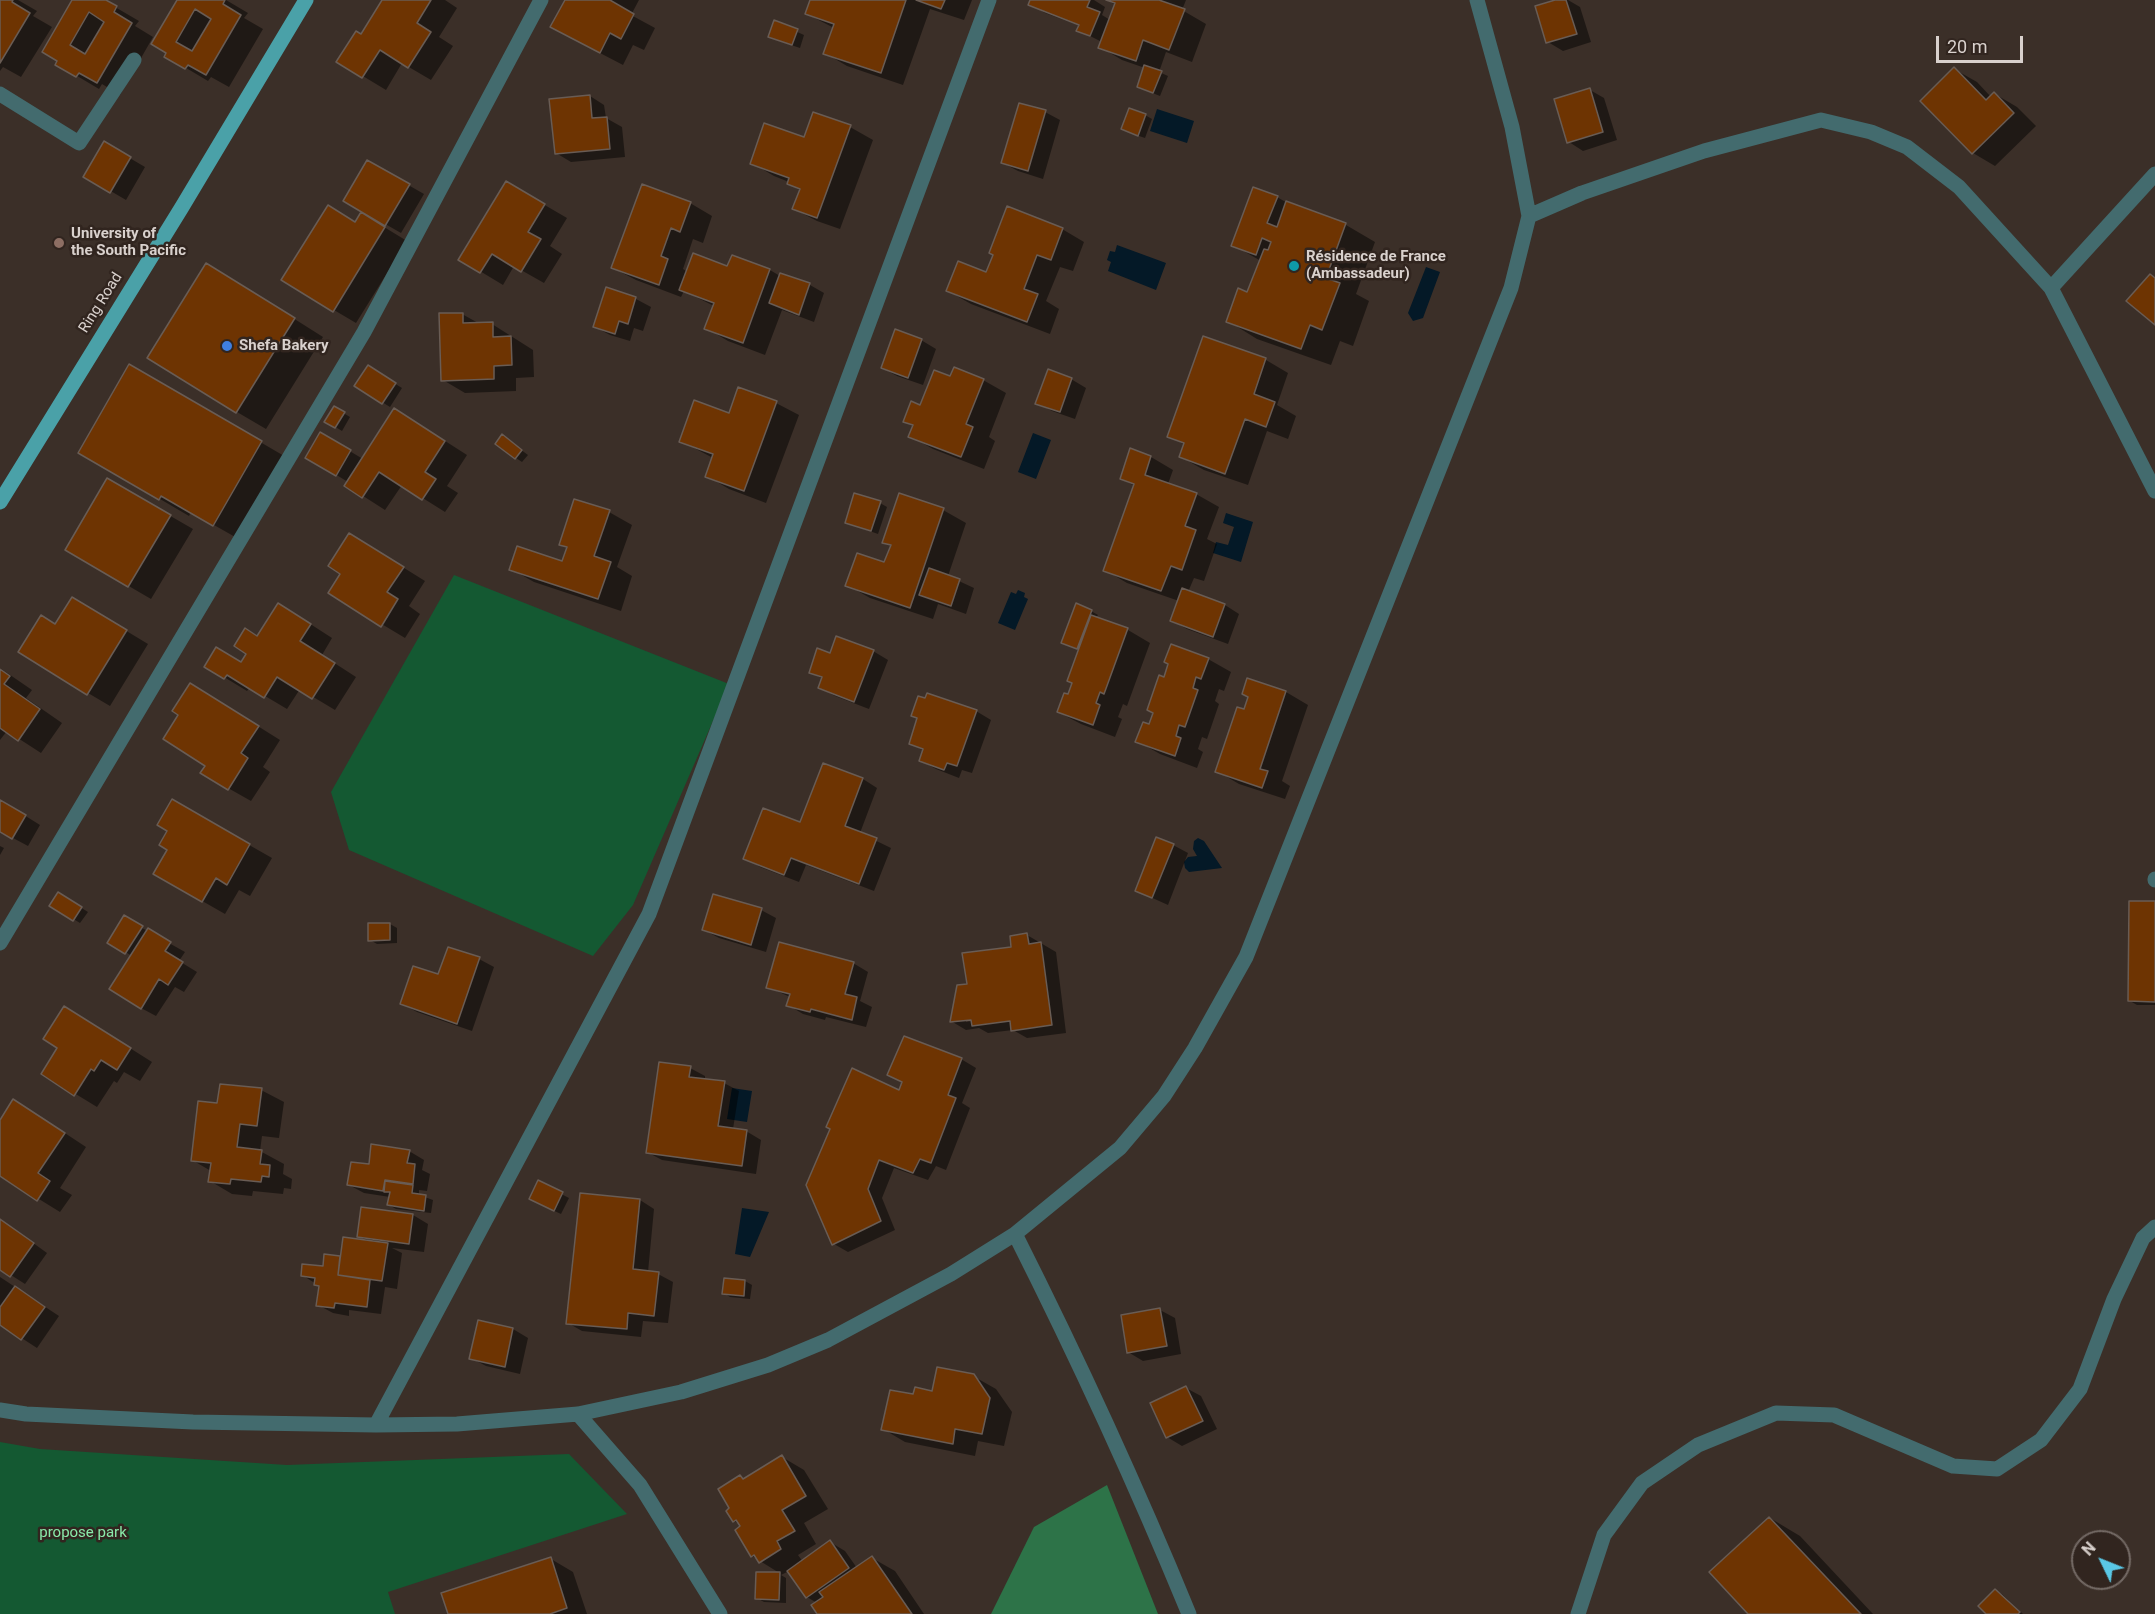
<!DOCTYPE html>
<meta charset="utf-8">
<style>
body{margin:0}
#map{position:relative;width:2155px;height:1614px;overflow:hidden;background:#3b2f28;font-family:Roboto,sans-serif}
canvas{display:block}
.north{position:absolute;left:2071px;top:1530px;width:60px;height:60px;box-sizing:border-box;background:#31251f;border:2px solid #746a65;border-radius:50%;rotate:313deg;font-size:16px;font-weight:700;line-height:24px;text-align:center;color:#d9d1cd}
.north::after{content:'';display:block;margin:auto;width:21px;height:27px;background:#5ac8e6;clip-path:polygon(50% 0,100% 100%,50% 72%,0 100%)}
.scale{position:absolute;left:1936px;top:36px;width:87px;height:27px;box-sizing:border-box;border:3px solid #d9d1cd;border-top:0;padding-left:8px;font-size:18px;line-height:21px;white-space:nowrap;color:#d9d1cd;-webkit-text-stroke:4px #31251f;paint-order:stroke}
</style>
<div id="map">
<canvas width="2155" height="1614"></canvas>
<div class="north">N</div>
<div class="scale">20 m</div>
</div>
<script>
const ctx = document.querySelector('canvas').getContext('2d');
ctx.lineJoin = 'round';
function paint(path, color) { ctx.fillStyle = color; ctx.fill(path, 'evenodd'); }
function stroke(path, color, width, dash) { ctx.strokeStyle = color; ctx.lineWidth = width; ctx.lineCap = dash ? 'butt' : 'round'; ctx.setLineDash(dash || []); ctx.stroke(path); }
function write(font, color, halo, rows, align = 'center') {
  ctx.font = font + ' Roboto,sans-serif'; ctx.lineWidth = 5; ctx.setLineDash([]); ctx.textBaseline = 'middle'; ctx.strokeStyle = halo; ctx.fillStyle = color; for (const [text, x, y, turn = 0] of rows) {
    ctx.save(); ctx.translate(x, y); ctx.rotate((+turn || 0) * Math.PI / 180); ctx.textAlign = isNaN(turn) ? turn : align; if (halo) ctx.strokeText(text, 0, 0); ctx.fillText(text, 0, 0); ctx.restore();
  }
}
paint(new Path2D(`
 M454,575l275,109 -96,221 -40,51 -244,-106 -18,-58z
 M0,1442l40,7 247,16 282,-11 58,60 -239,78 7,22h-395z`), '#145932');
paint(new Path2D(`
 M1107,1485l51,129h-167l43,-87z`), '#2d7348');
paint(new Path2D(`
 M1157,109l37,12 -7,22 -37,-12z
 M1117,245l49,18 -10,27 -48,-19 3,-9 -4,-2 3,-9 5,1z
 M1426,267l14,5 -17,46 -10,3 -5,-8z
 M1033,433l18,7 -15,39 -18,-7z
 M1226,513l27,9 -12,40 -28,-9 3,-11 12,3 6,-18 -11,-4z
 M1018,590l7,3 -1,4 4,2 -13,31 -17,-7 13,-31 5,2z
 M1198,838l6,3 18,27 -33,4 -4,-4 -1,-6 4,-5 9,-1 -4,-7 1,-8z
 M732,1088l20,3 -5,31 -20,-3z
 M742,1208l27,4 -19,45 -15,-3z`), '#041927');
paint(new Path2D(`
 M0,0h18l19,11 -4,5 19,11 -31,50 -18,-10 -3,4z
 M74,0h29l36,21 -4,5 18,11 -33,58 -18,-11 -3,5 -42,-25z
 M178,0h48l22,13 -4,5 19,11 -34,58 -18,-10 -3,4 -42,-25z
 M384,0h61l12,8 -18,29 14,9 -22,34 -29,-17 -16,27 -48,-29 23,-25z
 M566,0h73l-8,15 24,13 -11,22 -11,-5 -10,20 -48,-25z
 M812,0h160l-8,20 -34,-11 -27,76 -56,-19 -22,-13 9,-25 -27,-14z
 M1032,0h62l11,7 -3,8 8,5 6,-15 -10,-5h80l-4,10 24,14 -14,38 -26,-10 -7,20 9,4 -8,20 -15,-6v-22l-23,-8 -22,-13 2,-5 -24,-12 2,-4 -35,-13 -15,-9z
 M1561,0h7l12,7 11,35 -28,9 -15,-9z
 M775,22l29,13 -4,13 -24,-8z
 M1954,69l23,13 14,15 4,-3 22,13 19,19 -41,40 -22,-13z
 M1590,90l14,8 13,42 -34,11 -14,-9z
 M590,96l14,9 2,13 16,9 3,30 -54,5 -15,-9z
 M1045,112l15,8 -17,59 -25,-8 -15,-8z
 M1145,115l7,4 -7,19 -15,-5z
 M850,127l23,13 -33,89 -23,-8 -23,-12 7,-18 -12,-7v-2l-15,-6 -22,-13 53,-24z
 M104,143l41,24 -19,33 -41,-24z
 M368,162l56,32 -23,39 -56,-32z
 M507,183l60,35 -17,28 12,8 -18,29 -30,-17 -11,19 -43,-26z
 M1277,197l12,7 57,21 29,17 -19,52 13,7 -16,45 -13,-5 -9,24 -74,-26 -29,-18 20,-27 13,-33 -28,-16z
 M690,203l22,13 -9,27 -10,-4 -10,30 5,3 40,-4 5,-11 37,13 10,6 1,-2 29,11 14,8 -10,29 -32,-12 -17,45 -37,-14 -22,-13 8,-22 -30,-15 -3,6 -45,-17 -23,-12z
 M384,227l23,14 -51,82 -22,-13z
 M1062,229l22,13 -11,29 -13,-4 -14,34 13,8 -9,25 -79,-30 -23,-13 39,-17z
 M236,282l87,55 -57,92 -29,-17z
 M607,289l29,10 15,8 -8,24 -9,-3 -4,13 -20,-6 -15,-8z
 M462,314l18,10h12l41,26 1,27 -18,1v13l-51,2 -22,-13z
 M1204,338l62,22 22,13 -11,32 19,11 -8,23 -21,-8 -19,54 -44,-15 -23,-13 4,-12 -16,-9z
 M921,340l15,9 -13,36 -26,-9 -15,-8z
 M130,366l161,94 -47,82 -53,-30 -2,4 -109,-64z
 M368,367l34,21 -12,19 -34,-21z
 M950,378l33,2 23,13 -17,44 6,4 -11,28 -51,-20 -23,-13 4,-10 -9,-5z
 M1071,379l15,9 -11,31 -23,-8 -15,-8z
 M776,403l23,12 -33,88 -37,-14 -22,-13 6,-18 -32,-17 49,-26z
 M335,408l15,9 -8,14 -16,-10z
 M417,423l50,32 -20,31 11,7 -13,19 -43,-27 -17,25 -39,-25 2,-3 -41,-25 14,-23 42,25z
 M502,436l26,19 -6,7 -6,-4z
 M1131,450l20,7 22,13 -5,14 28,10 23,13 -12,32 10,5 -13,37 -10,-3 -6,14 37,13 14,9 -11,30 -41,-15 -15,-8 7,-20 -52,-18 -22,-13 30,-84 -14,-7z
 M108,480l85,49 -42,70 -84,-49z
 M900,495l43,15 23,13 -18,53 26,12 -8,26 -28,-10 -5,15 -63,-21 -23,-13 38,-21 7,-18 -8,-4z
 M880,503l7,4 -9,27 -31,-11z
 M609,512l23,13 -15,42 15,9 -11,35 -87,-29 -23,-13 52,-6 5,-15 -8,-4z
 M372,548l53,33 -16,25 11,8 -15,24 -75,-45z
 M1091,611l7,4 -2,3 32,12 22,13 -23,63 -4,-2 -5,13 4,2 -7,18 -34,-13 -23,-12 11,-16 11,-46 -11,-4z
 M95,612l53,32 -38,62 -22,-13 -32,-67z
 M301,618l31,20 -10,17 34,22 -21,33 -35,-21 -13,20 -37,-22 -3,4 -41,-25 36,-3 16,-26z
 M873,651l15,9 -19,49 -34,-13 -15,-8 3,-9 -13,-7 21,-17z
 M1208,659l23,13 -7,19 -5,-2 -4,12 4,3 -12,35 -5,-2 -4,12 5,3 -6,16 -37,-14 -23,-13 13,-15 14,-47z
 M0,668l32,22 -6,8 36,25 -21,30 -34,-22 -7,9z
 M1286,692l22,13 -26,76 8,5 -5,13 -46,-15 -22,-13 28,-61z
 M213,698l67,42 -17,27 7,5 -19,29 -23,-13 -21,-23z
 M976,711l15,9 -19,53 -10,-3 -3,8 -23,-9 -15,-8 3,-10 -14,-8 9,-24z
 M824,765l39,14 14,9 -17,45 31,15 -17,43 -68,-26 -7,17 -39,-15 -15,-9 56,-34z
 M0,800l40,25 -12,21 -28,-15z
 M172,801l100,57 -22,38 -11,-6 -14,24 -70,-40 15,-25 -1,-19z
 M1173,845l15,8 -20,52 -31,-14z
 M0,846l4,2 -4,7z
 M59,894l29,18 -8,11 -28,-17z
 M2155,902v103h-18l-7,-4z
 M761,910l15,8 -10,34 -47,-14 -15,-8z
 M135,924l50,28 -6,9 18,11 -13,20 -9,-5 -19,29 -15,-8 -9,-52 -23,-14z
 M390,924l7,4v15l-20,1 -7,-4v-15z
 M1027,935l29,17 10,81 -39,5 -14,-8 -25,3 -9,-5 -13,2 -15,-9 17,-36zM966,1019l13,1 -13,2z
 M479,959l15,8 -22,64 -55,-19 -15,-8z
 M853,963l15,9 -8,29 12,6 -6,20 -40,-10 -1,3 -22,-6 -15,-9 2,-8 -22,-10z
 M87,1021l65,41 -12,19 -16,-9 -7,11 -3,-2 -17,26 -54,-33z
 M961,1059l15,9 -14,35 8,5 -24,62 -10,-4 -8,14 -34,-12 -12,30 13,32 -47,22 -14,-8 -2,-116 67,-36 4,-9 -14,-8z
 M690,1068l15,8v4l19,3 15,8 -6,38 13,2 15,9 -5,34 -94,-14 -15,-8z
 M261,1090l23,12 -5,36 -17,-2 -2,15 24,13 -1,10 9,5 -1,10 -7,-1 -1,6 -30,-3 -1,5 -20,-2 -22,-13 1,-10 -19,-11 27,-55z
 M36,1114l50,33 -26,41 12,7 -12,17 -60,-37v-53z
 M409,1151l15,9 -2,10 8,4 -3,17 -8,-1v5l14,5 -2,13 -35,-4 -7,-4 1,-8 -26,-4 -15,-8 21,-19z
 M538,1182l31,16 -8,16 -24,-11z
 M640,1200l14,9 -6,63 10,2 15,8 -5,41 -25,-2 -2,16 -59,-6 -14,-8z
 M363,1208l50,7 15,9 -4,28 -32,-4 10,5 -5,36 -12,-2 -4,27 -32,-4v6l-16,-3 -15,-8 3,-18 -19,-12 22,-7 2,-12 15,2 28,-16 -10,-6z
 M0,1219l47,34 -22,31 -25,-16z
 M0,1277l59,39 -22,32 -37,-24z
 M745,1281l7,4 -2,14 -20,-2 -6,-4z
 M1160,1310l15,8 6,36 -38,7 -15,-9z
 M513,1329l15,9 -8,36 -34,-8 -15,-8z
 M973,1376l23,13 16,23 -8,34 -26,-5 -3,15 -70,-14 -22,-13 50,-36z
 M1186,1388l15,8 16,33 -35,17 -15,-9z
 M782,1457l22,13 24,39 -24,14 12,21 -18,11 5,7 27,-20 15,9 12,17 15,-10 23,13 29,43h-105l-2,-11 -10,-6 -18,-26 -8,4 5,3v25l-22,-1 -7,-4v-24h24l-29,-18 -9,-30 -9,-5 -3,-13 9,-31 5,3z
 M1770,1518l30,18 73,78h-123z
 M551,1559l22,13 14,42h-137z
 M1995,1591l7,3 21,20h-35z`), '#0007');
const building = new Path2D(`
 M0,0h13l-1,2 18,11 -30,50z
 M72,0h34l11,6 -3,6 18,11 -35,60 -18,-10 -3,4 -21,-12 2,-4 -15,-9zM89,12l15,10 -19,32 -15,-9z
 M177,0h48l-2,4 18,11 -35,60 -18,-10 -3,4 -21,-12 2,-4 -15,-9zM195,9l16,10 -19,32 -16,-9z
 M382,0h49l-14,23 14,9 -23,36 -28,-18 -18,28 -26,-16 20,-31 5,3z
 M565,0h45l24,14 -13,25 -11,-6 -10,20 -50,-26z
 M810,0h96l-25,73 -58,-19 11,-30 -29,-10z
 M916,0h29l-4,9z
 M1030,0h60l-3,7 13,5 -10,24 -14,-5 3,-6 -51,-20z
 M1106,0h53l26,9 -16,41 -26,-10 -7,21 -38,-13 17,-45z
 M1555,0h11l11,34 -31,9 -11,-37z
 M774,20l24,9 -6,16 -24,-8z
 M1144,65l18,6 -9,22 -16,-6z
 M1954,67l32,33 8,-8 20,21 -42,41 -52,-53z
 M1590,88l13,44 -36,11 -13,-44z
 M590,95l2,23 15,-1 3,32 -55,5 -6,-55z
 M1019,103l27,7 -18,61 -27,-8z
 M1129,108l17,6 -8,22 -17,-7z
 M813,112l38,13 -34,93 -25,-9 8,-20 -13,-5 2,-6 -39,-14 14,-41 40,14z
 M104,141l27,16 -21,36 -27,-16z
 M367,160l43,24 -25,42 -42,-25z
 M506,181l39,23 -17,28 13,7 -20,33 -29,-18 -12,19 -22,-13z
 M642,184l49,18 -11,30 -9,-4 -10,28 7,3 -9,26 -48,-17z
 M1253,187l25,9 -11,27 10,4 9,-26 60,22 -20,55 14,5 -18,47 -12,-5 -9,24 -75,-27 12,-34 9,4 17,-43 4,1 3,-8 -9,-4 -6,17 -25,-9z
 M328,205l27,17 6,-10 24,15 -52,85 -52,-32z
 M1007,206l56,22 -12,32 -14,-5 -13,34 14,5 -11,28 -81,-31 12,-30 28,11 7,-17 -4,-2z
 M693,253l34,13 5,-11 38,14 -27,74 -39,-14 10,-26 -35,-13z
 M206,263l89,55 -59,95 -89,-55z
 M780,273l30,10 -11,32 -30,-12z
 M2150,274l5,4v47l-29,-24z
 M606,287l30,10 -8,27 -9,-3 -4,13 -22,-7z
 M439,313h24v10l30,-1v15l18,-1 1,29 -18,1v13l-53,2z
 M895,329l27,10 -14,39 -27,-10z
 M1203,336l63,22 -12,36 21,8 -9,25 -21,-8 -20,55 -46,-17 5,-14 -17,-6z
 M129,364l133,77 -49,85 -52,-30 -2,4 -81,-47z
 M368,365l28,18 -14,21 -28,-18z
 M954,367l30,12 -18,45 7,3 -12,30 -53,-20 5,-12 -10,-3 8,-21 9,4 14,-35 16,6z
 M1048,369l24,9 -12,34 -25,-8z
 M738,387l39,14 -33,90 -39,-14 8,-23 -34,-12 15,-42 35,13z
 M334,406l11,6 -10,16 -11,-6z
 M394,408l51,33 -20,31 11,7 -14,21 -43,-28 -17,26 -18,-12z
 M320,432l31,18 -15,26 -31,-18z
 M502,434l20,16 -7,9 -20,-15z
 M1130,448l21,8 -6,19 52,18 -12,33 11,4 -14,40 -11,-4 -10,25 -58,-20 31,-87 -14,-5z
 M107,478l64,37 -43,72 -63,-37z
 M854,493l27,8 -10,30 -26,-8z
 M899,493l45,15 -34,100 -65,-22 12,-33 27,9 7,-17 -9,-2z
 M574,499l36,11 -16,46 17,6 -13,37 -89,-29 8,-24 45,15 5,-14 -8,-2z
 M349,533l55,34 -17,25 11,7 -17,28 -53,-34 12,-19 -12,-8z
 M929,568l31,11 -9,27 -32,-11z
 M1182,588l43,16 -12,33 -43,-16z
 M72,597l55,33 -40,65 -69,-43 23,-37 14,9z
 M278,603l33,21 -11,17 35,22 -23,36 -35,-22 -13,21 -37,-23 -3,4 -20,-12 12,-20 25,15 5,-8 -12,-8 11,-18 12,8z
 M1076,603l16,7 -15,39 -16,-6z
 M1091,615l37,13 -24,66 -4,-2 -4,11 4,2 -7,20 -36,-13 7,-19 4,1 4,-11 -5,-2z
 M836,636l38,14 -20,52 -36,-14 4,-11 -13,-4 8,-25 13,5z
 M1171,644l38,14 -8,21 -5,-2 -3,11 5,2 -13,37 -6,-2 -3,11 5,2 -6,18 -40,-14 8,-20 6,2 4,-11 -6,-3 12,-35 5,2 4,-13 -4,-2z
 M0,669l10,7 -6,8 36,25 -22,32 -18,-13z
 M1247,678l39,13 -26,78 8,2 -6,17 -47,-16 22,-65 7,2 4,-12 -6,-3z
 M190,683l69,43 -18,27 7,5 -20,32 -28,-17 5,-7 -42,-27 15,-24 -6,-4z
 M927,693l50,17 -20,56 -10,-3 -3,7 -25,-9 4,-12 -14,-5 8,-26 -6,-2 7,-20 7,2z
 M823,763l40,15 -18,48 32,12 -18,46 -68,-26 -7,17 -41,-16 20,-51 37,14z
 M172,799l78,45 -23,41 -11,-7 -14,24 -49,-28 14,-24 -8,-5 8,-14 -10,-6z
 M0,800l26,15 -14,24 -12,-7z
 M1156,837l18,7 -22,54 -17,-7z
 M58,892l24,15 -9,14 -24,-15z
 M713,894l49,14 -11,37 -49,-15z
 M2129,901h26v101l-27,-1z
 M124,915l19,11 -18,28 -18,-11z
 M368,923h22v17l-22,1z
 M148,928l23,14 -6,9 18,11 -15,23 -9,-6 -18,30 -32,-20z
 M1027,933l2,11 12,-2 11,83 -41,6 -1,-10 -38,5 -1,-6 -21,2 7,-37 10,-1 -5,-31 49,-6 -1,-11z
 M779,942l75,20 -9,32 12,3 -5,23 -41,-11 -1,3 -24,-6 4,-12 -24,-6z
 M448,947l32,10 -23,67 -57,-20 13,-38 25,8z
 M64,1006l67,42 -14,22 -16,-10 -7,11 -3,-2 -17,27 -33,-22 16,-26 -14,-9z
 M904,1036l58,22 -14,37 8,3 -25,65 -11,-4 -7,14 -34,-13 -11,29 13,32 -49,24 -26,-60 24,-56 -4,-2 26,-59 47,22 3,-8 -15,-7z
 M659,1062l32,4 -2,11 36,4 -7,45 29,4 -5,36 -96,-13z
 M220,1084l42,4 -5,38 -17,-2 -3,23 25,3 -2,14 10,1 -1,12 -7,-1 -1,6 -30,-3 -1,5 -22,-2 3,-19 -20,-2 7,-60 19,2z
 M13,1099l52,34 -27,40 12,8 -13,20 -37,-25v-56z
 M371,1144l39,6 -3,13 8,1 -2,20 -28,-4 -2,11 -36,-6 4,-23 18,2z
 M538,1180l25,12 -9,19 -25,-12z
 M385,1181l28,4 -1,8 14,2 -2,16 -37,-6 3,-13h-6z
 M580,1193l60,6 -7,70 26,3 -5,44 -26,-3 -1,16 -61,-5z
 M361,1207l52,7 -4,30 -52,-7z
 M0,1219l34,24 -24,34 -10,-7z
 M343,1237l45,6 -6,38 -44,-6z
 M324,1254l16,2 -2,19 32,5 -3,27 -32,-4 -1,5 -18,-2 3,-20 -5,-1 1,-7 -14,-2 1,-12 21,2z
 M724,1278l21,2 -1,16 -22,-2z
 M15,1286l30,21 -24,33 -21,-15v-18z
 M1160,1308l7,38 -40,7 -6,-38z
 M478,1320l35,8 -8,39 -36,-8z
 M937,1367l37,7 16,24 -8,36 -27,-5 -2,15 -72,-14 9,-40 23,4 2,-7 17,4z
 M1186,1386l17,35 -37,17 -16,-35z
 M782,1455l24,41 -24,14 13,21 -18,10 4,8 -22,14 -5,-8 -3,2 -16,-27 5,-4 -4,-6 -3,2 -7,-11 3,-3 -11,-19 22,-14 3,4z
 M1769,1517l92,97h-113l-39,-42z
 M830,1540l19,28 -43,30 -19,-27z
 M872,1556l40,58h-95l-6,-9 12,-8 -4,-5z
 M551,1557l16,51 -17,6h-102l-7,-21z
 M756,1572h24l-1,28 -24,-1z
 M1995,1589l25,23 -2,2h-32l-8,-8z`);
paint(building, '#6e3402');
stroke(building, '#695c54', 1.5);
stroke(new Path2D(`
 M0,94l79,49 55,-83
 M1529,216l53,-23 122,-42 117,-31 50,12 36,15 52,40 92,101 104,203
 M2051,288l104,-114
 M2155,880v-1
 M0,943l364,-611 177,-332
 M1015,1234c63,125 121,251 174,380
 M0,1410l26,4 167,8 183,3 81,-1 121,-10 103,-22 87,-27 60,-25 123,-66 64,-40 105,-86 44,-52 31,-48 51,-91 265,-669 18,-72 -17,-89 -35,-127
 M578,1414l62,71 80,129
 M376,1425l273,-511 340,-914
 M1578,1614l26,-79 38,-52 56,-38 78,-32 58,2 119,51 44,3 44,-29 39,-51 34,-90 29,-61 12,-11`), '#436b6e', 15);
stroke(new Path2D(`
 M0,502l182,-295 124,-207`), '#4aa1a8', 15);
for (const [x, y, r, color] of [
 [59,243,6,"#8d6e63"],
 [1294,266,6,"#0f9aa8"],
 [227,346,6,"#3f7fe0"]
]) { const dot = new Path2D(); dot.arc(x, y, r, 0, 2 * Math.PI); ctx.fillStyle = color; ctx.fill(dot); stroke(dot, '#31251f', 2); }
write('bold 15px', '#d9d1cd', '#31251f', [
 ["University of",71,234],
 ["the South Pacific",71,251],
 ["Résidence de France",1306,257],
 ["(Ambassadeur)",1306,274],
 ["Shefa Bakery",239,346]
], 'left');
write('15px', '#d9d1cd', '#31251f', [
 ["Ring Road",101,303,-58]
]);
write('15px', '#89e9a9', '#31251f', [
 ["propose park",83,1533]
]);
</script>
